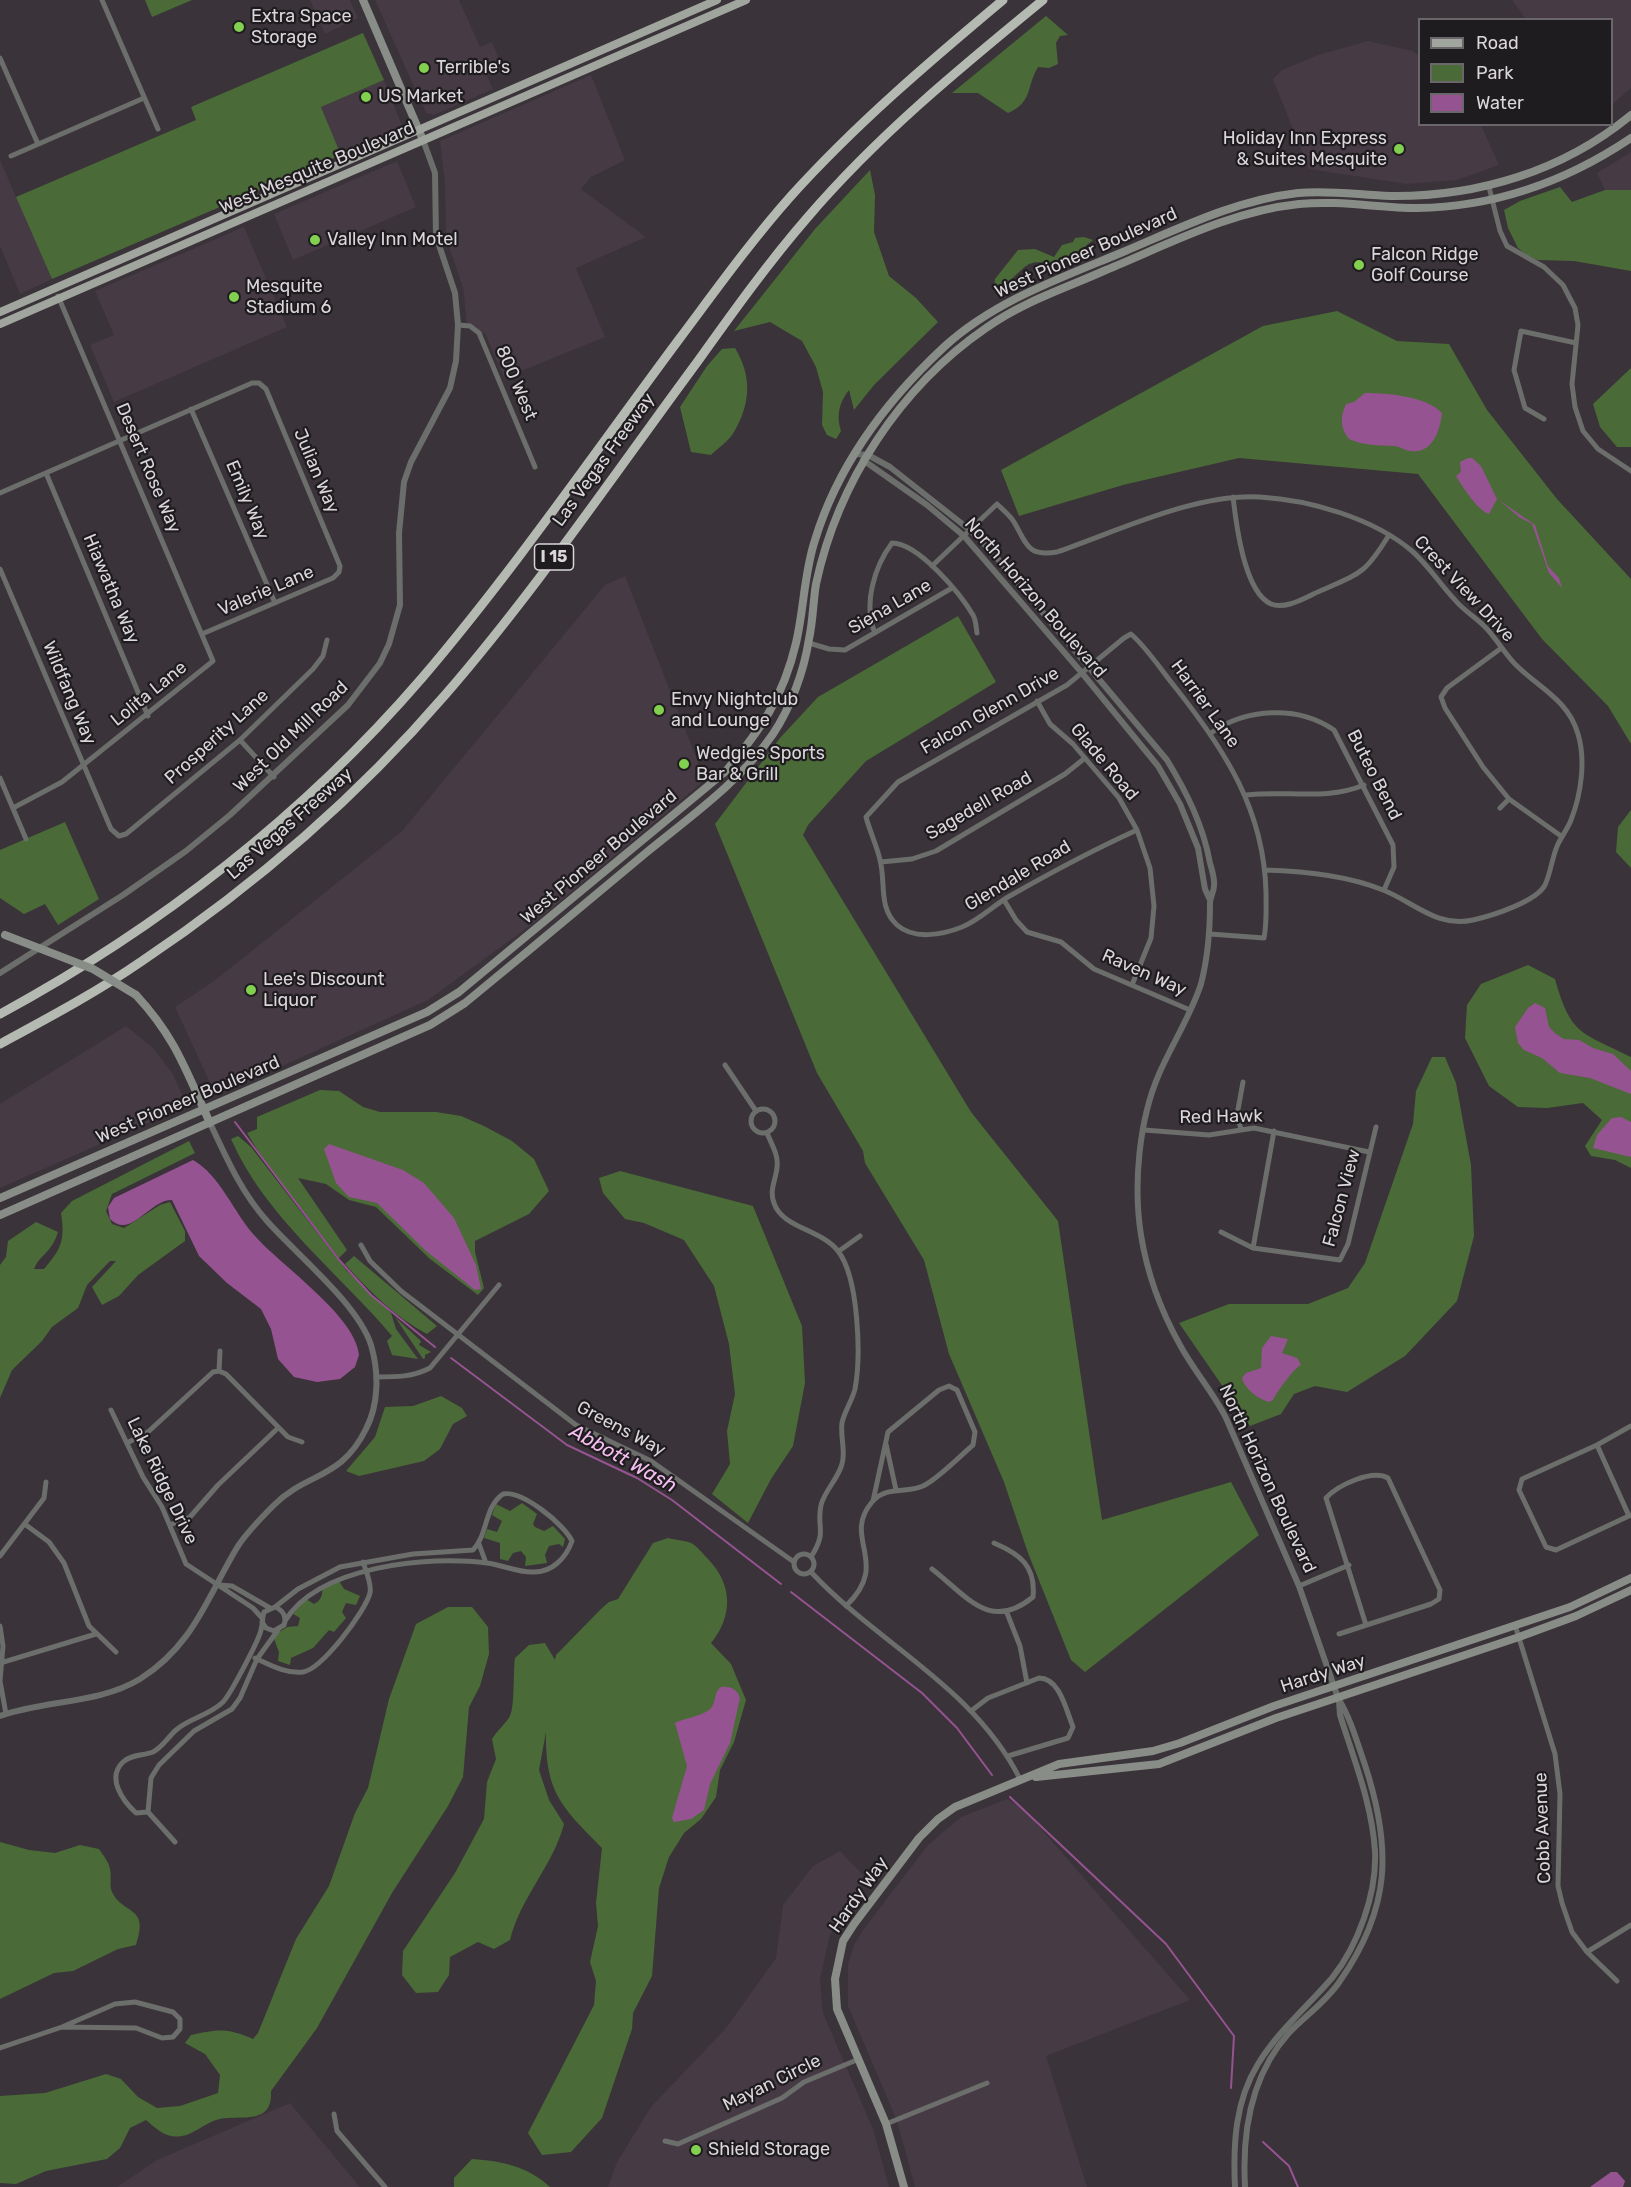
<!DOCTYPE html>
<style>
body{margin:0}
#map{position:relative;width:1631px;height:2187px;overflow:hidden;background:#3a3339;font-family:Rubik,sans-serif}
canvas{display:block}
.legend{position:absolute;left:1418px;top:18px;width:195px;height:108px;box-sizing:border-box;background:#1f1c1f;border:2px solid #6a666a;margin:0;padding:8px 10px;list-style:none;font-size:18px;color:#dad6da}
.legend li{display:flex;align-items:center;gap:12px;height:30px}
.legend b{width:30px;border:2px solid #6a666a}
</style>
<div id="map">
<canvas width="1631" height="2187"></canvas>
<ul class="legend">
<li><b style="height:8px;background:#a0a59d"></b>Road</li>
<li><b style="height:16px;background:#4a6b37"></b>Park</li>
<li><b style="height:16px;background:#965391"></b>Water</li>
</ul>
</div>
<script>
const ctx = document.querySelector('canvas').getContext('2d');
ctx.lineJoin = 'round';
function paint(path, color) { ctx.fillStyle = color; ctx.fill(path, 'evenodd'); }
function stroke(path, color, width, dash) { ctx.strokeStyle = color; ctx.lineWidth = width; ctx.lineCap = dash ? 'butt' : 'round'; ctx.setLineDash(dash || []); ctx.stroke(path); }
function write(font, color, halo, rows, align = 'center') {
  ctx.font = font + ' Rubik,sans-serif'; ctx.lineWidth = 4.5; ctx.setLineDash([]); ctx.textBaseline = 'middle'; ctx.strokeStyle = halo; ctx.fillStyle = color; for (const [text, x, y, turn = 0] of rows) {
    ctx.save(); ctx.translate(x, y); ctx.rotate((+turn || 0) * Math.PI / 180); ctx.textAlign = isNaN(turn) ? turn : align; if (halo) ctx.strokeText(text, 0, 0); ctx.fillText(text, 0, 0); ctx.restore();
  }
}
paint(new Path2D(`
 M310,0h40l8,18 -33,16z
 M375,0h84l21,47 12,-5 11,27 -16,7 6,13 -59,26 -8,-2z
 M1512,0h119v88l-19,17v-85l-86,-1z
 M1368,41l45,10 6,5 1,68 61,1 18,40 -42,15 -50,4 -98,-15 -36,-90 9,-9 36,-15z
 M591,75l34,85 -34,17 -10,12 65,48 -70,31 29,69 -101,41 -19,-45 -7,3 -6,-11 -5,-1 -4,-37 -17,-48 -1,-56 -5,-42z
 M384,80l18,46 -61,29 -20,-48z
 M1631,152v38h-26l-8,-17z
 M0,160l52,119 -32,15 -20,-48z
 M397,161l19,46 -123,53 -19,-46z
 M244,227l43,100 -173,75 -24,-57 24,-10 -19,-44z
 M625,576l80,204 -170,142 -107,78 -212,96 -41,-89 39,-26 188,-150 203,-246z
 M126,1026l26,21 21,27 14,32 -187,82v-84z
 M1007,1799l16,9 167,192 -144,56 41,131h-172l-18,-66 -49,-115v-42l6,-19 9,-15 65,-85 33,-28z
 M840,1851l27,28 -37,56 -10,44 3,34 50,116 16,58h-281l9,-25 34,-55 75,-79 50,-70 7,-53 30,-39z
 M290,2103l70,84h-243l40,-27z`), '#463a44');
paint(new Path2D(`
 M145,0h47l-40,17z
 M1046,16l22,19 -8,1 -4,7 2,21 -9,4 -11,-1c-12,20 -5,35 -30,46l-30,-20h-26z
 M363,33l21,47 -63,27 20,48 -289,124 -36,-82 180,-77 -5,-13z
 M870,170l5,25 -1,37 15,44 27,22 22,24 -64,63 -20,25 -5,-20c-10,13 -13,25 -8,41l-5,8 -9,-4 -5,-10 1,-33 -7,-25 -14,-26 -32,-19 -36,9 81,-102z
 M1560,187l12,15 33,-12h26v81l-57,-10 -36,-1 -10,-4 -10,-8 -10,-20 -4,-18 16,-9z
 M1084,237l9,3c-12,10 -26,20 -41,22 -9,2 -14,-2 -23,2 -12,7 -19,22 -35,23l1,-8 23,-29 17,-1 19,8 8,-12 11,-3 2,-4z
 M1337,311l60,30 52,3 38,66 70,89 74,80v165l-23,-38 -66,-67 -124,-165 -179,-16 -116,27 -104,31 -18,-46 262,-144z
 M735,348c17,28 16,55 -1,84 -5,9 -16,16 -23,23l-20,-3 -11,-45 27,-41 15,-17z
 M1631,368v79h-14l-17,-20 -7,-23z
 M958,616l38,66 -130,79 -58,64 -5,10 168,277 87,109 44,299 129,-38 28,53 -174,137 -14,-12 -43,-107 -24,-71 -55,-128 -25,-94 -59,-97 -2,-12 -46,-78 -102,-249 65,-86 38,-41z
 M1631,810v58l-15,-16 2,-25z
 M65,822l34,77 -41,26 -13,-21 -21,10 -24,-16v-48z
 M1528,965l27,14c16,57 26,53 76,78v111l-16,-8 -24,-4 -6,-10 17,-26 -19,-17 -36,5 -29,-1 -29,-21 -24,-48 2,-33 14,-21z
 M1432,1057h13l11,26 15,82 3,71 -17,65 -52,55 -58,36 -32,-6 -21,8 -13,20 -31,12 -71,-103 50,-19h79l40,-16 17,-25 48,-139 3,-33z
 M320,1090l19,1 24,16 17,5h56l25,4 23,10 28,15 22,18 15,32 -20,23 -54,27v11l9,36 -6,7 -48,-36 -54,-52 -27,-7 -23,-16 -28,-6 49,72 -8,8 -76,-99 -16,-26 10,-4v-12z
 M238,1136l13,11 95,123 45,43 5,16 22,30 -26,-4 -5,-14 5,-5c-54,-64 -127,-119 -161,-197z
 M189,1141l6,12 -83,41 -6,17 6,13 12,4 36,-23 10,-3 15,29v10l-47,34 -19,21 -17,9 -10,-18 24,-26h-6l-23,24 -9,23 -26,19 -10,14 -30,29 -12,28v-133l6,-8 2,-16 28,-19 22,10c-7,22 -17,21 -24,37h10c18,-21 21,-29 17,-56l11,-12z
 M620,1171l133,35 49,120 3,57 -12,63 -22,33 -23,44 -36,-29 18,-30 -3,-33 8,-37 -6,-50 -15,-58 -30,-46 -40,-17 -19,-4 -22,-26 -4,-15z
 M354,1256l83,70 -10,8c-32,-17 -58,-43 -82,-70z
 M395,1317l26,24 -2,4 12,7 -6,3v3l-2,1z
 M441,1396l21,12 5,8 -14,8 -13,25 -16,12 -65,15 -13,-5 29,-34 10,-30 28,-1z
 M522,1503l15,11 -4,10 2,3 9,4 9,-5 12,13 -2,8 -4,-3 -10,2 -4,9 2,8 -22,3 1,-9 -5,-6 -8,2 -5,8 -8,-2v-16l-16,-5 3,-9 10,3 5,-11 -10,-6 4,-11 14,7z
 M668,1538c7,2 16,2 23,5 6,3 12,11 17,16 25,26 25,57 3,84l20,21 15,36 -12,42 -14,28 -4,27 -15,22 -17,14 -15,24 -10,31 -7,88 -19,37 -1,16 -30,89 -31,34 -29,3 -14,-22 66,-128 2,-24 -6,-19 8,-36 -2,-23 6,-55c-40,-41 -57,-55 -56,-116l-7,38 10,30 15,24c-11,42 -44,74 -54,116l-16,9 -16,-7 -28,15 -1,18 -11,17 -22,1 -14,-18 1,-24 52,-78 29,-54 3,-37 9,-23 -4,-20c5,-8 14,-16 18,-23 5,-10 3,-46 5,-58l14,-13 16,-2 10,17 1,-5 45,-46 8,-7 9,-3 35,-56z
 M339,1581l5,8 16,7 -4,9 -10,-2 -4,9 4,6 -12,14 -5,-2 -16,18 -22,10 -1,7 -12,-4 1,-9 -6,-16 14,-9 11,-1 2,-8 -7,-4 13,-15 8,5c6,-3 9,-8 8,-15z
 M448,1607h24l16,20 1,27 -9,32 -11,21 -6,70 -15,29 -56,87 -75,135 -46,63c2,37 -34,22 -55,29 -12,4 -22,14 -34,16 -16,3 -25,-7 -36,-16l-16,8 -10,20 -13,11 -61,12 -30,13 -16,-1v-87l45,-3 61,-19 15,5 17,18 19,11 23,-2 38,-13 2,-18 -15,-21 -20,-11 6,-8c29,-6 35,-7 62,4l5,-6 38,-94 33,-53 26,-73 13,-25 21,-89 27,-75z
 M0,1842l29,8 26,3 25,-8 19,4c4,6 10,13 11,20 2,8 -1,16 2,23 11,23 38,13 24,53l-18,4 -45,22 -19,2 -54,26z
 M472,2159c30,2 55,7 78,28h-96v-9z`), '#4a6b37');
paint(new Path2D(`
 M1365,393c22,0 61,3 77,20 -2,17 -9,41 -31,38 -6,0 -11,-5 -17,-5 -17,-1 -29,0 -45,-7 -9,-11 -9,-22 -3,-35l8,-2z
 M1468,458h4l9,8 16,33 -8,15c-12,-4 -27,-28 -33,-38l5,-4 -1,-10z
 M1499,500l36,25 13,41 11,12 3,10 -13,-15 -17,-49 -13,-7z
 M1535,1003l10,5 4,19 7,7 8,5 15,1 14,8 20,6 18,17v23l-41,-16 -30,-5 -18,-15 -18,-8 -6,-7 -3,-16 13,-19z
 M1621,1117l10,5v35l-38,-9 4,-13 15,-17z
 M329,1144l74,26 21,13 30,35 22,47 5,24 -6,1 -49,-39 -49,-48 -28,-6 -13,-14 -12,-34z
 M193,1160c26,14 42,54 61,75 26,30 102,81 105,120l-4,12 -15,12 -23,3 -23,-5 -16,-18 -7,-30 -10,-20 -34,-26 -28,-27 -27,-56c-22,-1 -41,40 -62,19l-2,-12 6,-9z
 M1271,1336l17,3 -6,14 15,5 4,7c-7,3 -25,28 -28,35l-4,2c-11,-3 -24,-13 -27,-24l4,-5 15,-5 1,-20z
 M721,1687c10,-1 16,2 19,11l-10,45 -20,41 -6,26 -13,9 -17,3 -2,-4 15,-52 -12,-43c9,-5 29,-7 36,-15 6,-7 2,-15 10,-21z
 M1611,2172h6l8,9 -2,6h-33z`), '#965391');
stroke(new Path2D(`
 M235,1122l105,139 31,34 64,52
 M451,1358l116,87 70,33 35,22 109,84
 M791,1592l131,101 35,35 35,47
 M1010,1797l156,147 68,92 -3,52
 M1263,2142l26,24 9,21`), '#965391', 2);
stroke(new Path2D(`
 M102,0l56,129
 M0,58l38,86
 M11,156l133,-58
 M1489,187l11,44 7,15 37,21 19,18 12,23 3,17 -6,59 3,23 8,24 15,18 33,22
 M458,325l12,1 9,7 56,134
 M191,409l84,194
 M1544,419l-19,-11 -11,-38 7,-39 55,12
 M46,473l102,243
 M0,493l252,-110h7l7,6 74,177 -1,6 -6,6 -131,56
 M1233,497c3,26 11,95 38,107 15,6 35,-7 49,-13 41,-18 45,-17 69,-56
 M932,566l65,-62c5,5 13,11 17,18 13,22 13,35 43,30 61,-21 139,-59 203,-55 50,3 113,21 152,54 16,14 28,33 43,49 9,11 22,18 32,29 10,11 17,23 27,34 23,24 54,36 64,71 8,26 3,61 -7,86 -3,8 -9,16 -13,24 -6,13 -7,28 -13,41 -9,17 -54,31 -72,35 -37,8 -59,-18 -90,-30 -37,-15 -78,-19 -118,-20
 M0,569l111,260 8,7 7,-2 114,-94 73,-71 10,-13 4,-16
 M875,633c-12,-28 -1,-66 17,-90 26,0 68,50 81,72 3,5 3,12 4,18
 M809,643l20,6 16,1 107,-62
 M1500,649l-53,39 -6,9 4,11 38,59 26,32 52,37
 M1037,701l13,23 23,20 46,54 18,32 13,38 4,38 -3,32 -19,47
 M1211,733c35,-25 87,-28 123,-3l59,115 1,22 -10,23
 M240,740l34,37
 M0,778l26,61
 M1246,795c40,-5 80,6 118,-10
 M13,808l49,-26 151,-121 -155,-365
 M1500,808l9,-9
 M1137,830c-44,20 -87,43 -129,67 -15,9 -30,24 -46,30 -20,8 -48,13 -65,-2 -19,-17 -11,-43 -17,-65 -3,-14 -10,-28 -14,-43l32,-35 169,-97 57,-47 7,-4c17,15 30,36 44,53 50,63 89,123 91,205 0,16 1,31 -2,46l-54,-4
 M881,862l31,-3 24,-8 129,-77 20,-16
 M1004,900l12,20 11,12 34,10 33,27 96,41
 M725,1065l31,46
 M751 1121a12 12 0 1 1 24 0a12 12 0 1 1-24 0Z
 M1241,1129l-4,-14 6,-33
 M1144,1130l65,5 45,-7 115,24
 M767,1133c4,10 12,23 10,34 -1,13 -8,23 -3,36 8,25 47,26 64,48 21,27 23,106 17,138 -3,12 -11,23 -13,34 -2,14 4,28 0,41 -4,15 -17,26 -21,41 -5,24 7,25 -10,52
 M1221,1232l32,16 87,12 8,-16 28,-117
 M361,1245l9,16 31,30 175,134 75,36 143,101
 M1253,1248l21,-117
 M839,1251l21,-15
 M220,1351l-1,20 7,3 62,63 14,5
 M376,1377c20,0 37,0 54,-9l69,-83
 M111,1410l32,67 19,30 24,57 67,44 9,10
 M1631,1426l-34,19 -75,34 -3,11 27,57 10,3 75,-35
 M127,1443l21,-11 65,-60 6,-1
 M886,1444l10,46
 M1597,1445l32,71
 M26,1525l23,17 15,21 25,63 27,26
 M170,1525l20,-8 28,-32 60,-57
 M479,1544l7,19
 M794 1564a10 10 0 1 1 20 0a10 10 0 1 1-20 0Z
 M0,1556l44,-58 2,-16
 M932,1569c36,28 58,63 101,28 3,-31 -13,-43 -39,-54
 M811,1572c67,72 163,115 209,207
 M220,1585l12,1 38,22
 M1299,1586l50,-21
 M846,1606c46,-44 -5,-67 26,-104 14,-17 34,-8 51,-16 15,-7 37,-30 50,-41l2,-13 -18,-42 -8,-4 -10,4 -51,42 -15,69
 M275,1607l23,-18 42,-22 73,-13 60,-4c15,-15 11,-43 30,-56 19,-4 61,30 69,47 -6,17 -20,32 -40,31 -15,0 -30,-7 -45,-9 -58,-8 -169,3 -202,58
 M1007,1613l13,33 7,37
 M1515,1625l40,129 5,40 -2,92 4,17 10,29 15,20 30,29
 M0,1626l3,20 -3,35 6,33
 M1339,1634l92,-30 8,-5 1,-9 -52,-112c-16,-9 -50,7 -62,20l40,127
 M255,1658c15,7 31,16 48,14 19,-3 62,-60 67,-79 2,-9 -4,-22 -7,-31
 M0,1663l96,-29
 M971,1711l17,-13 51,-20c21,0 27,32 34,49l-5,11 -60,18
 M148,1812l-12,1c-13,-12 -30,-35 -13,-51 9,-8 20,-6 30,-10 10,-5 15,-15 23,-22 14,-12 34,-15 47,-28 7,-7 36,-62 38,-72 2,-7 1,-12 3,-18l11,-5c8,3 12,10 9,18l-10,6 -8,-3 -4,-6
 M148,1812l3,-34 8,-13 35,-34 38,-22 8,-11 17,-39 21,-29
 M148,1812l27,30
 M1587,1952l44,-27
 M0,2048l62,-21 53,-23 20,-2 38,10 7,7v10l-7,8 -11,1 -26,-10 -74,-1
 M334,2114l3,17 48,56
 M886,2124l101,-41
 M665,2141l13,3 104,-46 22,-16 55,-23`), '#6b6e6a', 5);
stroke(new Path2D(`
 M856,454l12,1 22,12 80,63 21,21 176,209c20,33 36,65 43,103 2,7 5,16 4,23 0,6 -4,11 -4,17 0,28 -2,54 -9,81 -10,31 -29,60 -42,90 -20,46 -26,111 -18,161 6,38 20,76 39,110 14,26 33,47 46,73l73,168 39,112c13,21 19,44 27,67 27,83 26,143 -25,216 -13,20 -35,35 -51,52 -38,42 -47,100 -44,154
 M863,460l64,45 37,31 118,137 76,93 22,38 18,44 7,41 5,11
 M0,973l123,-78 63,-44 44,-36 118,-110 32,-42 9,-19 11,-39 -1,-72 5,-51 7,-20 39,-74 6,-27 2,-36 -3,-32 -19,-57 -1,-63 -12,-33
 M0,1716c44,-16 99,-12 140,-37 54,-34 67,-82 98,-133 10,-15 23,-28 36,-41 33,-33 67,-25 92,-76 13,-25 13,-57 5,-84 -13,-41 -75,-91 -104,-124 -26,-29 -41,-64 -57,-98
 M1235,2187c-2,-42 0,-86 23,-123 20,-33 49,-57 74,-86 26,-32 45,-85 43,-127 -3,-47 -21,-91 -35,-136l-1,-14`), '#6b6e6a', 6);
stroke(new Path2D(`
 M363,0l60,140
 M136,995c40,43 50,76 74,128
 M0,1198l427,-186 32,-20 267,-221c35,-42 57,-73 70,-128 8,-34 8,-70 19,-103 23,-75 72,-140 129,-193 50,-46 117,-69 179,-95 57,-24 113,-52 175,-59 31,-3 61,2 92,3 88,1 173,-25 241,-81
 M0,1215l430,-190 35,-22c61,-50 121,-100 182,-151 44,-36 93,-70 126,-118 18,-27 31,-63 36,-95 4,-18 4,-37 7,-55 22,-102 84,-197 170,-256 36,-26 80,-40 120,-58 63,-26 125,-59 193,-66 40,-4 79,4 118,4 78,-1 150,-27 214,-70
 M1036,1777l123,-13 117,-46 243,-81 57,-21 55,-26
 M904,2187l-18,-63 -49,-115 -2,-30 8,-38 11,-17 65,-86 19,-19 17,-12 104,-43 94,-13 27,-8 94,-37 296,-99 61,-29`), '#898d87', 8);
stroke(new Path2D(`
 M0,312l717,-312
 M0,324l746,-324`), '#a0a59d', 8);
stroke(new Path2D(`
 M0,1014c159,-86 304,-199 422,-336 92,-108 173,-226 258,-340 36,-48 71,-97 111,-142 65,-72 138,-134 212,-196
 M0,1044c48,-26 97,-52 142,-83 112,-75 215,-164 303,-266 91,-105 170,-222 253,-334 35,-49 70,-98 109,-143 70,-82 153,-150 236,-218`), '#b4bab1', 9);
stroke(new Path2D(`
 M5,935l88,34 43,26`), '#898d87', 8);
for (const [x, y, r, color] of [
 [239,27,6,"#82d04f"],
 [424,68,6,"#82d04f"],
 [366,97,6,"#82d04f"],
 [1399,149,6,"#82d04f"],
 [315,240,6,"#82d04f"],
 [1359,265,6,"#82d04f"],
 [234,297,6,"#82d04f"],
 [659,710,6,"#82d04f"],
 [684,764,6,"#82d04f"],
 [251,990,6,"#82d04f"],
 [696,2150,6,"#82d04f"]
]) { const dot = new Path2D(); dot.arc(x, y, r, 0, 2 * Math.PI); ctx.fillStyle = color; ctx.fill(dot); stroke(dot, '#1f1c1f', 2); }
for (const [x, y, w] of [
 [554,557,39]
]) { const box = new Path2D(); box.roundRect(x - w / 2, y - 13, w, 26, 4.5); ctx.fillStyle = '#1f1c1f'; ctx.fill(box); stroke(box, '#dad6da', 1.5); }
write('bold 16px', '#dad6da', null, [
 ["I 15",554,557]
]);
write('18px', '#dad6da', '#1f1c1f', [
 ["Extra Space",251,17],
 ["Storage",251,38],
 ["Terrible's",436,68],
 ["US Market",378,97],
 ["Holiday Inn Express",1387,139,"right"],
 ["& Suites Mesquite",1387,160,"right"],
 ["Valley Inn Motel",327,240],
 ["Falcon Ridge",1371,255],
 ["Golf Course",1371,276],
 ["Mesquite",246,287],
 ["Stadium 6",246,308],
 ["Envy Nightclub",671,700],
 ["and Lounge",671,721],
 ["Wedgies Sports",696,754],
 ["Bar & Grill",696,775],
 ["Lee's Discount",263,980],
 ["Liquor",263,1001],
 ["Shield Storage",708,2150]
], 'left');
write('18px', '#dad6da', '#1f1c1f', [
 ["West Mesquite Boulevard",317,168,-23],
 ["West Pioneer Boulevard",1086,253,-24],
 ["800 West",516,383,67],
 ["Las Vegas Freeway",604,460,-54],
 ["Desert Rose Way",148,468,67],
 ["Julian Way",316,471,67],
 ["Emily Way",247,500,67],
 ["Hiawatha Way",111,589,67],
 ["Crest View Drive",1464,589,47],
 ["Valerie Lane",266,591,-23],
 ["North Horizon Boulevard",1035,598,49],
 ["Siena Lane",890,607,-30],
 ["Wildfang Way",69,693,67],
 ["Lolita Lane",149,694,-39],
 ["Harrier Lane",1205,704,54],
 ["Falcon Glenn Drive",990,711,-30],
 ["Prosperity Lane",217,737,-42],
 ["West Old Mill Road",291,737,-44],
 ["Glade Road",1104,762,50],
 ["Buteo Bend",1374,775,63],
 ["Sagedell Road",979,806,-30],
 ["Las Vegas Freeway",290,824,-41],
 ["West Pioneer Boulevard",599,857,-40],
 ["Glendale Road",1018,876,-31],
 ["Raven Way",1144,973,24],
 ["West Pioneer Boulevard",188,1100,-23],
 ["Red Hawk",1221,1117,-1],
 ["Falcon View",1342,1198,-75],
 ["Greens Way",621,1429,28],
 ["North Horizon Boulevard",1267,1479,65],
 ["Lake Ridge Drive",162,1481,64],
 ["Hardy Way",1323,1674,-18],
 ["Cobb Avenue",1543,1828,-92],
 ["Hardy Way",859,1895,-55],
 ["Mayan Circle",772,2083,-26]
]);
write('italic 20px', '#f5bef0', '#1f1c1f', [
 ["Abbott Wash",623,1459,29]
]);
</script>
